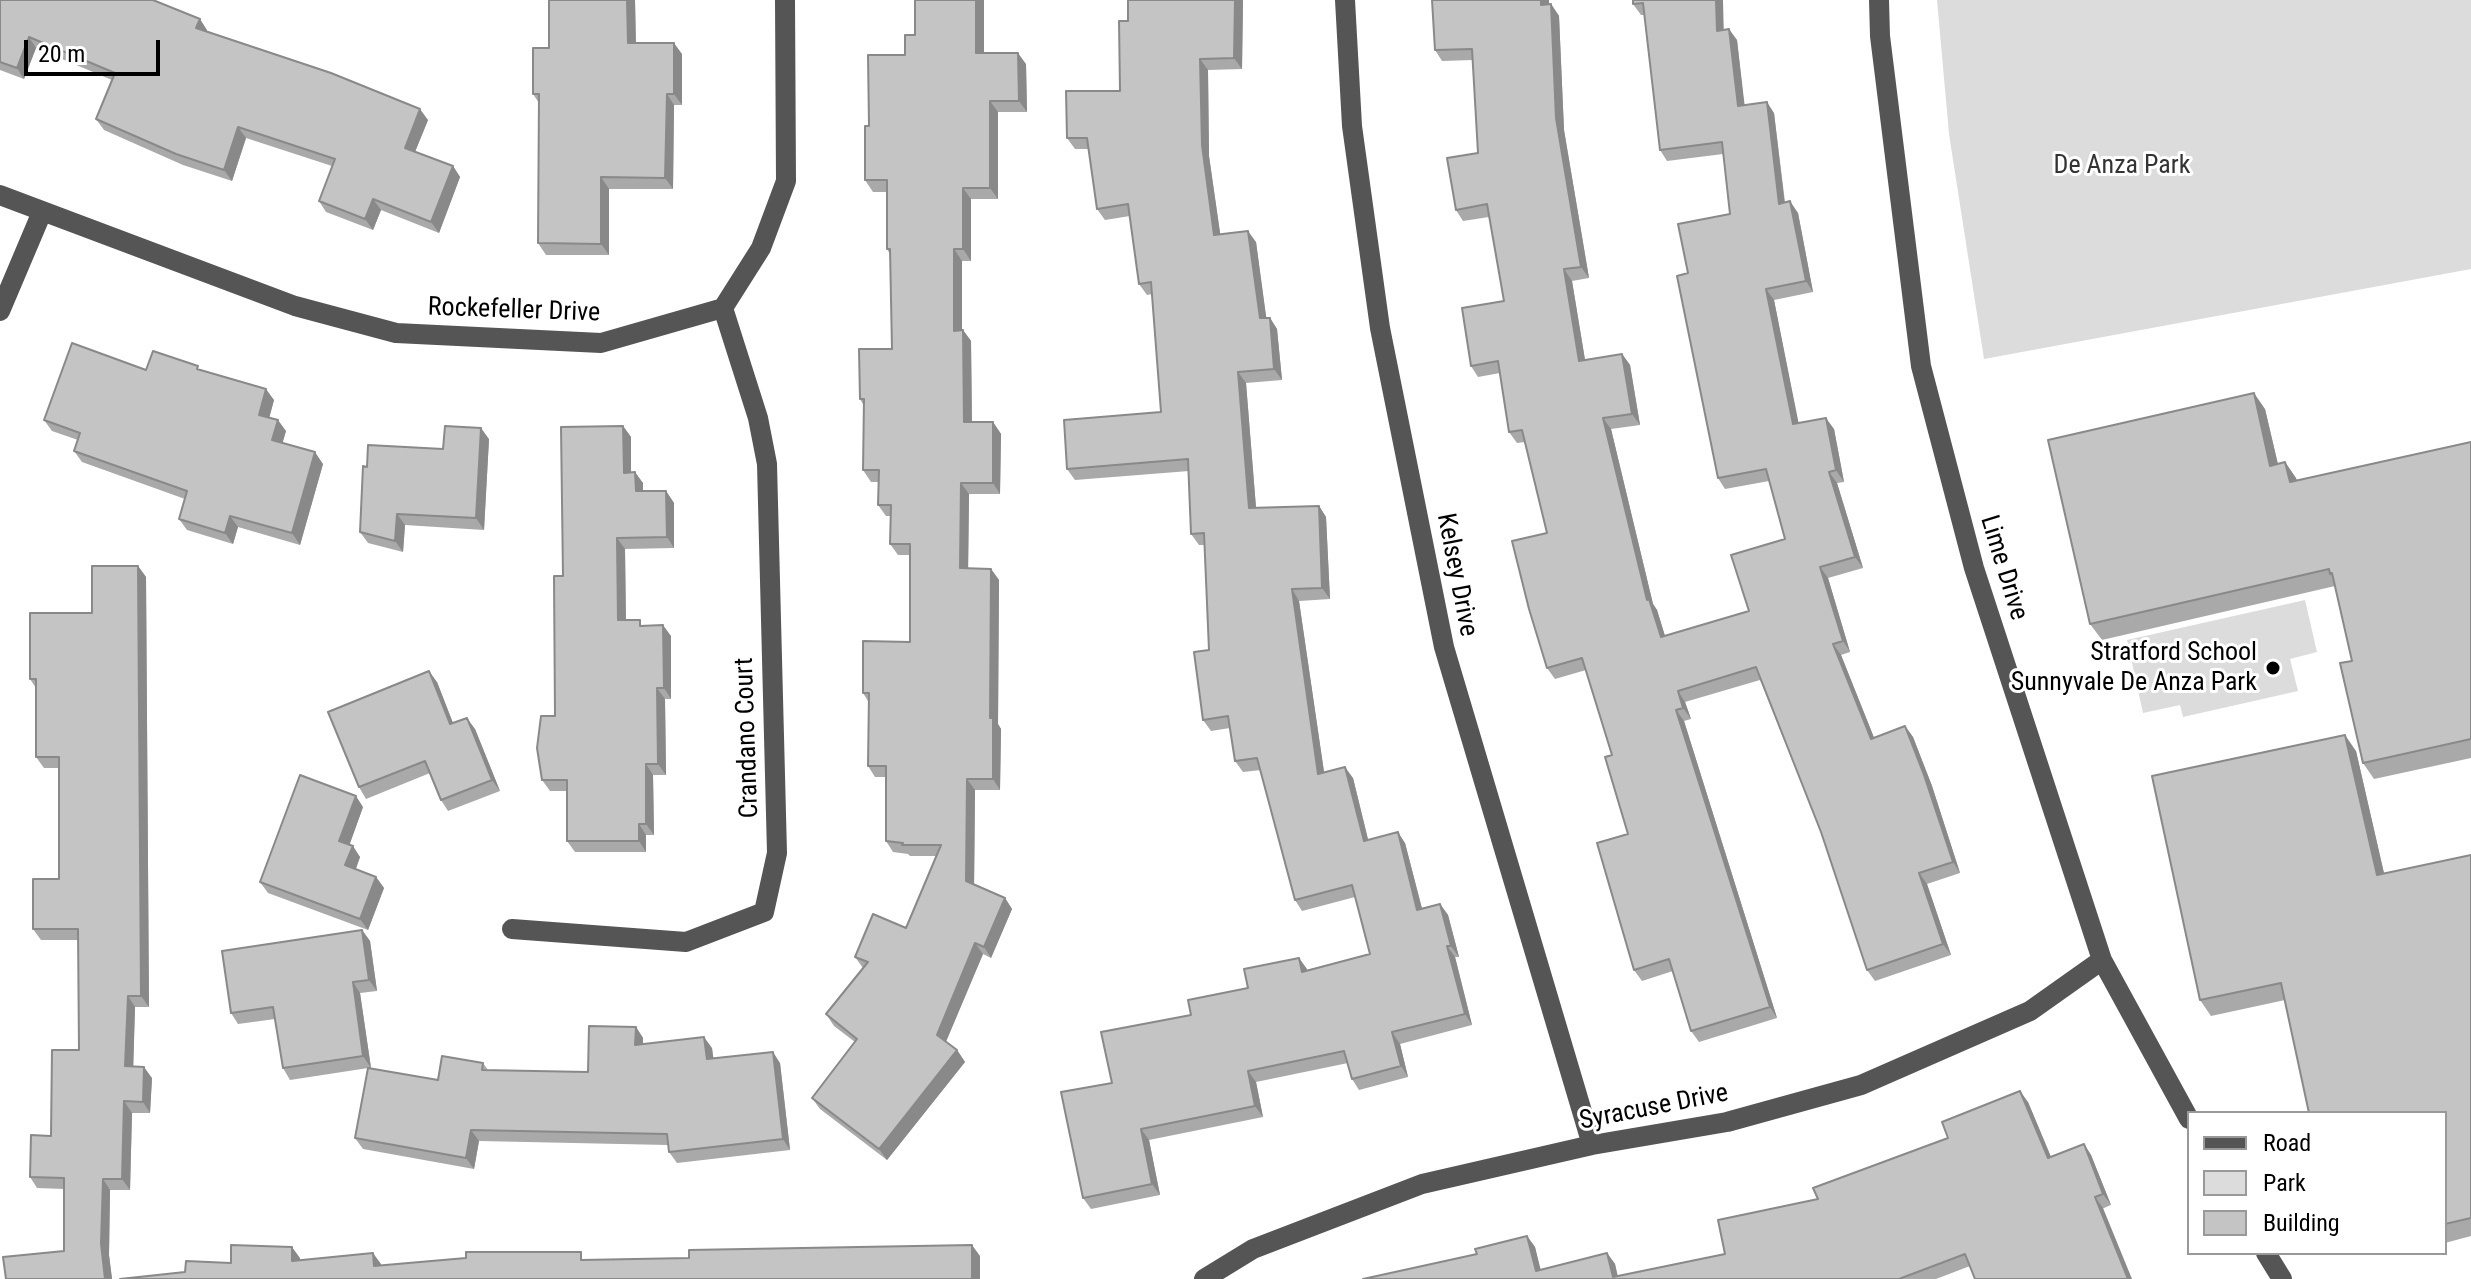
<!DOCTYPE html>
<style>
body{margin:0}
#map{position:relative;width:2471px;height:1279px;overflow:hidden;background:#fff;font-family:"Roboto Condensed",sans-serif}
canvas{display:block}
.legend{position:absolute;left:2187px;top:1111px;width:260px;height:144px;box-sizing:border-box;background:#fff;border:2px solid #999;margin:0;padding:10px 14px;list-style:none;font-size:24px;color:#000}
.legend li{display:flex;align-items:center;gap:16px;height:40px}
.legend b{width:40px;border:2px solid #999}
.scale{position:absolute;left:24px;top:40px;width:136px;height:36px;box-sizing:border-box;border:4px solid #000;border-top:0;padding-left:10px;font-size:24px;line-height:28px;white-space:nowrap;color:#000;-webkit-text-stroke:6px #fff;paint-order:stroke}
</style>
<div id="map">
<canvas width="2471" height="1279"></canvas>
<ul class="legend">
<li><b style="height:10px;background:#555"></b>Road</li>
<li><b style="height:22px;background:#dcdcdc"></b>Park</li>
<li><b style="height:22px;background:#c4c4c4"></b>Building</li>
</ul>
<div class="scale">20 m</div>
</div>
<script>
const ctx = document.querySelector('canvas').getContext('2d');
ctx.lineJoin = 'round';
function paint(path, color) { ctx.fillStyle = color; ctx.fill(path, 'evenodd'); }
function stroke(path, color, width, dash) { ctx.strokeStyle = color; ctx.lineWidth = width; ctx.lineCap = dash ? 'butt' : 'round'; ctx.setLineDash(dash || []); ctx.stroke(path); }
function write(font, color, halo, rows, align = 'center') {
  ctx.font = font + ' "Roboto Condensed",sans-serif'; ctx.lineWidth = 6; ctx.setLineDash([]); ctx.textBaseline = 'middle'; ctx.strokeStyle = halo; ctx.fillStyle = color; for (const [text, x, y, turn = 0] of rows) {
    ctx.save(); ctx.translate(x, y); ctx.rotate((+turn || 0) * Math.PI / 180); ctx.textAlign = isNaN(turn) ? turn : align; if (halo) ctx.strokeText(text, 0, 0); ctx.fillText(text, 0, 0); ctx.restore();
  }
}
paint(new Path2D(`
 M1937,0h534v269l-487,90 -35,-225z
 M2305,600l12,52 -27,7 8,32 -115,26 -3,-12 -37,8 -16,-73z`), '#dcdcdc');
stroke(new Path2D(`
 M1345,0l7,126 28,202 64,319 148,498
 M1879,0l1,36 41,330 53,202 128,392 87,159
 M0,195l295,111 101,27 205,10 122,-35 38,-60 25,-67 -1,-181
 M0,311l42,-99
 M512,929l174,13 78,-30 13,-59 -10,-389 -9,-46 -35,-110
 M2266,1253l16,26
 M1204,1279l49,-30 169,-65 170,-39 135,-23 134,-37 169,-74 72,-51`), '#555', 20);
paint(new Path2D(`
 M0,0l207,30v1l221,89 -13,32 38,14 7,11 -21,56 -58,-23 -8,20 -47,-18 -7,-11 13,-35 -86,-28 -14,43 -49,-16 -79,-35 -8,-11 16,-39 -76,-32 -12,31 -24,-9z
 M549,0h86l1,43 46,11v51h-8l-1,84h-64v66h-63l-8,-12 1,-140 -6,-9 16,-46z
 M984,0v53l42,11 1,48h-29v87h-27v62h-9v69h1l8,11 1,81h21l8,12 -1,60h-31l-1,74 23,1 8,11 -1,144 3,5 -1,61h-25l-1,95 31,13 7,11 -21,49 -8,-4 -37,88 11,8 8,12 -78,98 -67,-51 -8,-11 43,-56 -21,-16 -8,-12 37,-46 -8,-11 51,-29 31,-72h-27l-2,-2 -15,-2 -7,-11v-64h-11l-7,-11v-65l-5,-8 47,-51v-87h-12l-8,-11 1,-28h-5l-8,-11 1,-23h-8l-8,-12 1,-64 -4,-7 32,-50 -2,-95 -3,-5v-57h-14l-8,-12 4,-54 46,-91z
 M1128,0h115l-1,69 -34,1 1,86 11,78 36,8 10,76h4l7,11 5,51 -36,3 10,125 63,-2 7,11 4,82 -31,2 25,172 29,5 15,61 37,4 17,65 18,-4 8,11 11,42h-4l17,68 -72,19 8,33 -49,13 -7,-11 -4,-16 -92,19 7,35 -114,23 11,55 -69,14 -8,-11 29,-115 79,-68 57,-27 51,-30 8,12 63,-16 -15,-57 -53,14 -7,-11 -34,-130 -18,2 -8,-11 -5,-33 -19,3 -8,-11 6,-70 -4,-105h-6l-8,-11 -2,-63 -114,9 -8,-11 94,-57 -9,-118 -5,1 -8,-11 -9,-68 -25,4 -8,-11 -8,-60h-14l-8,-11 53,-47 8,-70z
 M1549,0v4h2l8,12 5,114 25,148 -17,3 13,79 37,-6 8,11 10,60 -29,4 42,175 4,6 8,26 84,-25 36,-72 -16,-58 -44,8 -7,-11 -30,-205 42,-59 -7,-60 -56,7 -7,-11 -16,-135h-3l-8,-11v-4l91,30 13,10 7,65 30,8 11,89 13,11 15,79 -39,8 24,123 36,6 10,53 -7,1 26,85 -35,10 22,74 -9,3 33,83 31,-12 8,11 19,49 28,87 -33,11 24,71 -76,26 -8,-11 -46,-138 -61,-152 -75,22 6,17 -7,2 93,297 -78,24 -8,-11 -18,-60 -31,10 -8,-11 -6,-136 -16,-79 -26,-85 -31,9 -8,-11v-135l-22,-91 -8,1 -8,-11 -9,-59 -22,4 -7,-11 33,-65 -15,-84 -26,4 -7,-11 22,-57 -5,-93 -31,1 -7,-11z
 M146,370h55l73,30 -5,18 17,13 -4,12 41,21 -23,81 -62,-18 -5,17 -46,-14 -8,-11 6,-20 -103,-37 -8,-11 4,-11 -26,-9 -8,-11z
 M2265,409l13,55 7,-2 12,18 174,-38v316l-97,21 -11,-16 -11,-102 -17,-75 -233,54 -12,-16z
 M623,426l8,11v35l12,11v8h23l8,12v45l-49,1 1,71 45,16v63h-6l1,76h-13l1,60h-8v17h-71l-8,-11v-50h-17l-8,-11 13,-64 8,-140z
 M489,439l-5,91 -79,-5 -2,27 -35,-9 -8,-11 7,-65z
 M138,566l8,11 3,430h-14l-2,60 19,11 -2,35h-18l-2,77h-20l-1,65 3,24h-106l58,-28v-62l-27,-1 -7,-11 21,-41 28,-86 -1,-110h-37l-8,-11 26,-50v-111h-15l-8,-11v-69l-6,-9z
 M437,682l16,41 22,6 25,62 -52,20 -7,-11 -11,-27 -64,26 -7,-12z
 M2356,751l28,122 87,-18v381l-26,7v-130l-160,-113 -74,16 -11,-16z
 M363,807l-14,38 11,12 -4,12 20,8 8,11 -16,42 -100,-37 -8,-11z
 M362,930l8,11 7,50 -17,2 11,75h-2l69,12 45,-17 5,7 100,2 48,-45 7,11v6l69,4 1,11 67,4 10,87 -113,13 -8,-11 -1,-7 -189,-4 -5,28 -111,-20 -8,-11 13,-70 -78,12 -7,-12 -8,-49 -37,5 -7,-11z
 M2028,1102l23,55 33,-13 7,11 20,50 -141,61 -34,13h-573l114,-25 50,-18 8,11 5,23 67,-17 8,11 3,12 107,-22 93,-55 130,-61z`), '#a9a9a9');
paint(new Path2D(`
 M627,0h8l1,54 -8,-11z
 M976,0h8v64l-8,-11z
 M1235,0h8l-1,69 -8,-11z
 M1541,0h8v16l-8,-11z
 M1716,0h7l1,42 -7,-11z
 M1551,4l8,12 5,114 25,148 -8,-11 -25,-149z
 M200,19l7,11 -3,9 -8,-11z
 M1729,29l8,11 9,77 -8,-11z
 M29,37l7,11 -12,31 -7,-11z
 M674,43l8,11v51l-8,-11z
 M1018,53l8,11 1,48 -8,-11z
 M1200,59l8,11 1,86 13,90 -8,-11 -12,-90z
 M667,94l7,11 -1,84 -8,-11z
 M990,101l8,11v87l-8,-11z
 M1767,102l7,11 12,102 -7,-11z
 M420,109l8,11 -16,39 -7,-11z
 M238,127l8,11 -14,43 -8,-11z
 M453,166l7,11 -21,56 -8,-11z
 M601,177l8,12v66l-8,-11z
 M963,188l8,11v62l-8,-12z
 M373,199l8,11 -8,20 -8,-11z
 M1790,201l8,12 15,79 -7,-11z
 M1248,231l8,11 12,88 -8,-12z
 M954,249l8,12v81l-8,-11z
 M1564,269l8,12 15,91 -8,-11z
 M1766,289l8,11 27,135 -8,-11z
 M1270,318l7,11 5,51 -8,-11z
 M963,330l8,11 1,92 -8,-11z
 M1622,354l8,11 10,60 -8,-11z
 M1238,372l8,11 11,137 -8,-12z
 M266,389l8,11 -7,26 -8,-11z
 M2254,393l11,16 17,73 -12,-16z
 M1603,418l8,11 42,175 4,6 12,39 -8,-12 -14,-37z
 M1826,418l8,11 10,53 -8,-12z
 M278,420l8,11 -6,21 -8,-12z
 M993,422l8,12 -1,60 -7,-11z
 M623,426l8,11v47l-7,-11z
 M481,428l8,11 -5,91 -8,-12z
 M315,452l8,12 -23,81 -8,-12z
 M2285,462l11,16 5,20 -11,-16z
 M635,472l8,11v20l-7,-12z
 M1829,472l8,11 26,85 -8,-11z
 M961,483l8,11 -1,85 -8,-11z
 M666,491l8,12v45l-7,-11z
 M1319,506l7,11 4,82 -8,-11z
 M397,514l8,11 -2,27 -8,-11z
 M230,516l8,11 -5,17 -8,-11z
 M617,538l8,11 1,82 -8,-11z
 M138,566l8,11 3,430 -8,-11z
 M1820,567l8,11 22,74 -7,-11z
 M991,569l8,11 -1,144 3,5 -1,61 -7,-11 -3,-61z
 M1292,589l7,12 27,184 -8,-11z
 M663,625l8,11v63l-7,-11z
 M1833,644l8,11 38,95 -8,-11z
 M429,671l8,11 21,54 -8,-12z
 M657,688l8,11 1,76 -8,-11z
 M1678,691l7,11 6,17 -8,-11z
 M1676,710l8,11 93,297 -7,-11z
 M467,718l8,11 25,62 -8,-11z
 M1905,726l8,11 19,49 28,87 -7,-11z
 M2345,735l11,16 32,140 -11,-16z
 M646,764l7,11 1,60 -8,-11z
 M1345,767l8,11 18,74 -7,-11z
 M967,779l8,11 -1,103 -8,-12z
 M356,796l7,11 -16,45 -8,-11z
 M639,824l7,11v17l-7,-11z
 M1398,832l7,11 20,78 -8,-11z
 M353,846l7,11 -7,19 -8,-11z
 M1919,873l8,11 24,71 -8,-11z
 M376,877l8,11 -16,42 -8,-11z
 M1005,898l7,11 -21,49 -7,-11z
 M1440,904l8,11 11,42 -8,-11z
 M362,930l8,11 7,50 -8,-11z
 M975,943l8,11 -39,92 -7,-11z
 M1447,946l8,11 17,68 -7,-11z
 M1299,958l8,11 3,14 -8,-11z
 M353,982l7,11 11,75 -8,-12z
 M128,996l7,11 -2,70 -8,-11z
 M636,1027l7,11v18l-8,-11z
 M1392,1032l8,12 8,33 -7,-11z
 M704,1037l8,11 3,23 -8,-12z
 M957,1050l8,12 -78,98 -8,-11z
 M773,1052l7,11 10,87 -7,-11z
 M144,1067l8,11 -2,35 -7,-11z
 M1248,1071l8,11 7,35 -8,-11z
 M2020,1091l8,11 28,67 -8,-11z
 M124,1101l8,12 -2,77 -8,-11z
 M1141,1129l8,11 11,55 -8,-11z
 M471,1130l8,11 -5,28 -8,-11z
 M2084,1144l7,11 20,50 -8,-11z
 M103,1179l7,11 -1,65 3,24h-7l-4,-35z
 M2095,1197l8,11 29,71h-4z
 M1527,1236l8,11 8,32 -7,-8z
 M972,1245l8,11v23h-8z
 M292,1247l8,11v14l-8,-11z
 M373,1253l8,11 1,13 -8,-11z
 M1607,1253l8,11 3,15 -5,-2z`), '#898989');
const building = new Path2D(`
 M0,0h153l47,19 -4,9 135,45 89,36 -15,39 48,18 -22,56 -58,-23 -8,20 -46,-18 16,-42 -97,-32 -14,43 -48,-16 -80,-35 19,-46 -86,-36 -12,31 -17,-6z
 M549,0h78l1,43h46v51h-7l-2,84 -64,-1v67l-63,-1 1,-149h-6v-46h16z
 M915,0h61v53h42l1,48h-29v87h-27v61h-9v82l9,-1 1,92h29v61h-32l-1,85 31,1 -1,149h3v61h-26l-1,102 39,17 -21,49 -9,-4 -38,92 20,15 -78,99 -67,-51 45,-59 -31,-25 42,-52 -13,-5 18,-43 33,14 35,-83h-39l1,-2 -17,-2v-75h-18l1,-73h-6v-52l47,1v-98h-20l1,-39h-13l1,-35h-16l1,-71h-4l-1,-50h33l-2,-100h-3v-69h-22v-54h4l-1,-71h37v-20h10z
 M1128,0h107l-1,58 -34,1 2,86 12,90 34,-4 12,87h10l4,51 -36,3 11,136 70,-2 3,82 -30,1 26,185 27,-7 19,74 34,-9 19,78 23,-6 11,42h-4l18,68 -73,18 9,34 -49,13 -8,-28 -96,20 7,35 -114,23 11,55 -69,14 -22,-106 51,-9 -11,-51 90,-17 -3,-15 60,-12 -4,-19 55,-11 3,14 68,-18 -18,-69 -57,15 -38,-142 -22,3 -7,-45 -25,4 -9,-68 15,-2 -5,-117 -13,1 -3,-75 -121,10 -3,-49 97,-8 -10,-130 -12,2 -11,-80 -31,5 -10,-71h-20l-1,-47h54l-1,-70h9z
 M1432,0h109v5l10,-1 5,114 25,149 -17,2 15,92 43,-7 10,60 -29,4 44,182 2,-1 12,38 88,-26 -18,-56 54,-16 -19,-70 -48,9 -41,-202 11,-3 -10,-49 52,-10 -8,-72 -62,8 -17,-147 -10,1v-4h83l1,31 12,-2 9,77 29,-4 12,102 11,-3 16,80 -40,8 27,135 33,-6 10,52 -7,2 26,85 -35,10 23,74 -10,3 38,95 34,-13 19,49 29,87 -34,11 24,71 -76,26 -46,-138 -65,-165 -78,24 5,17 -7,2 94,297 -79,24 -22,-72 -35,11 -37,-127 31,-9 -23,-77 7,-2 -30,-97 -35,10 -18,-59 -17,-68 35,-8 -25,-103 -13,2 -11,-71 -27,5 -9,-58 42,-7 -17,-97 -31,6 -9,-52 31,-5 -6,-104 -37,1z
 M72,343l74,27 7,-19 45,15 -1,3 69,20 -7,26 19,5 -6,20 43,12 -23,81 -62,-17 -5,17 -46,-14 8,-28 -113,-40 6,-18 -36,-13z
 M2254,393l16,73 15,-4 5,20 181,-40v297l-108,24 -23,-100 12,-2 -20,-88 -2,1 -1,-5 -239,55 -42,-184z
 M445,426l36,2 -5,90 -79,-4 -2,27 -35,-9 3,-66 4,1 1,-22 75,4z
 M623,426l1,47 11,-1 1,19h30l1,46 -50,1 1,82h22v6l23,-1 1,63h-7l1,76h-12v60h-7v17h-72v-61h-25l-5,-32 4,-32h14l-1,-140h9l-2,-149z
 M92,566h46l3,430h-13l-3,70 19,1 -1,35 -19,-1 -2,78h-19l-2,65 4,35h-99l-3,-22 61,-6v-73l-34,-1 1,-42 20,1 1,-86h27l-1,-121h-45v-50h26v-122h-23v-78h-6v-66h62z
 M429,671l21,53 17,-6 25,62 -51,20 -16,-39 -66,26 -31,-75z
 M2345,735l32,140 94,-20v363l-26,6v-111h-136l-28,-130 -81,17 -48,-224z
 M300,775l56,21 -17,45 14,5 -8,19 31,12 -16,42 -100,-37z
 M362,930l7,50 -16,2 10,74 -80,12 -10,-61 -42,6 -9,-62z
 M589,1026l47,1 -1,18 69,-8 3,22 66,-7 10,87 -114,13 -2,-18 -196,-4 -5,28 -111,-20 13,-70 70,12 4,-24 41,7 -1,7 106,2z
 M2020,1091l28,67 36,-14 19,50 -8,3 33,82h-153l-10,-25 -66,25h-536l114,-25 -2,-5 52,-13 9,35 71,-18 6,24 112,-23 -7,-34 100,-21 -5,-11 135,-50 -6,-16z
 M231,1245l61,2v14l81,-8 1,13 92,-8v-6h115v8l108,-2v-8l283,-5v34h-852l65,-7 1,-11 45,2z`);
paint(building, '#c4c4c4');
stroke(building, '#898989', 2);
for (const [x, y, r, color] of [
 [2273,668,8,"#000"]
]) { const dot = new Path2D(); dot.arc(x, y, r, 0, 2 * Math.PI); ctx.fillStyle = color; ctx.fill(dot); stroke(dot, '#fff', 3); }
write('26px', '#333', '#fff', [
 ["De Anza Park",2122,166]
]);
write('26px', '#000', '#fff', [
 ["Rockefeller Drive",514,311,2],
 ["Lime Drive",2003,568,73],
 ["Kelsey Drive",1456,575,79],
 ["Crandano Court",748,738,-92],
 ["Syracuse Drive",1654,1108,-11]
]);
write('26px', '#000', '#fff', [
 ["Stratford School",2257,653],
 ["Sunnyvale De Anza Park",2257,683]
], 'right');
</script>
